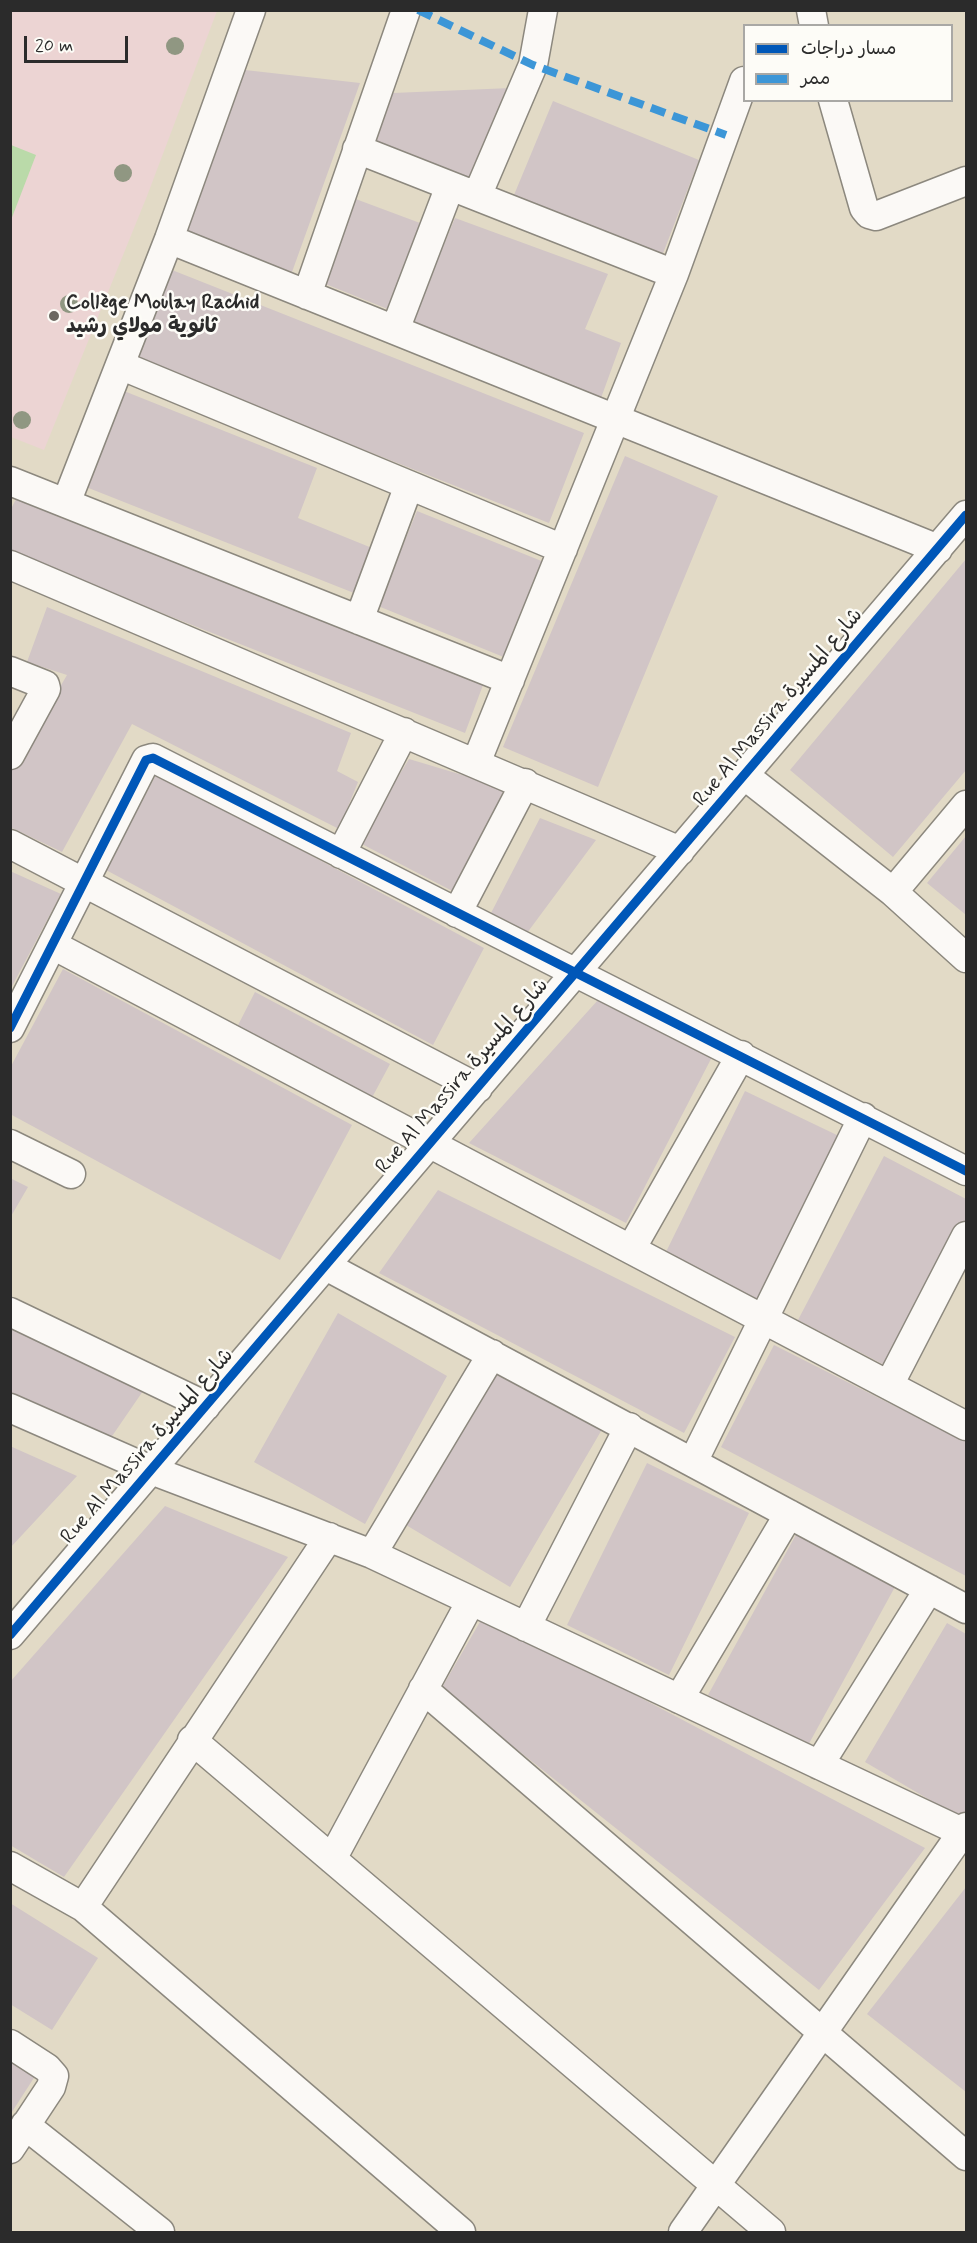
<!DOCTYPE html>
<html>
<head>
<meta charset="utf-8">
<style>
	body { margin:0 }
	#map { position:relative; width:977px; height:2243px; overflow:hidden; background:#e2dac6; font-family:Mynerve,"Playpen Sans Arabic",sans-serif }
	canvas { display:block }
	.frame { position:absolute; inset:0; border:12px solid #2b2b2b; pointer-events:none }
	.legend { position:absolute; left:743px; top:24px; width:210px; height:78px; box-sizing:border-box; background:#fdfcf7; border:2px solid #a9a8a5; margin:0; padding:8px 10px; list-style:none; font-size:18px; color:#2b2b2b }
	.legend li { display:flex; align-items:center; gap:12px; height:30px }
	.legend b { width:30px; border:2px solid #a9a8a5 }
	.scale { position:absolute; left:24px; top:36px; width:104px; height:27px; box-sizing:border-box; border:3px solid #2b2b2b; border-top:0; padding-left:8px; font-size:18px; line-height:21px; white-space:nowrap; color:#2b2b2b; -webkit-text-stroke:4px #fdfcf7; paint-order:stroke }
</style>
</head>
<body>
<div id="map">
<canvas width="977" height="2243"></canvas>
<div class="frame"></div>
<ul class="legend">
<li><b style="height:8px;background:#0057b8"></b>مسار دراجات</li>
<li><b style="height:8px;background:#3c96d7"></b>ممر</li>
</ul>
<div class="scale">20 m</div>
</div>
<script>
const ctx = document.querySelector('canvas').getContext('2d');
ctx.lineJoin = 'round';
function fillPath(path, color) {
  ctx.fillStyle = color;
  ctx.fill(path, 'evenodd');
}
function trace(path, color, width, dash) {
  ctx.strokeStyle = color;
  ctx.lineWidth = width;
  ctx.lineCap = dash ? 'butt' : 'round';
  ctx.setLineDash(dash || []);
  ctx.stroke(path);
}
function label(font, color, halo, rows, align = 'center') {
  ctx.font = font + ' Mynerve,"Playpen Sans Arabic",sans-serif';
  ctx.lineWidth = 5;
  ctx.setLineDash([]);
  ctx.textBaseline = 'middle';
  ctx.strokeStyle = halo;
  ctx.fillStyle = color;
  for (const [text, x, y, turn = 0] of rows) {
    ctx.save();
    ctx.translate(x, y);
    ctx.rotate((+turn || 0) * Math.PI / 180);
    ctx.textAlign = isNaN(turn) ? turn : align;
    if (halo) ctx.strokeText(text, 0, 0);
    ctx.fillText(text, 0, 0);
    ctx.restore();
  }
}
const built = new Path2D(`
	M10 11H217L147 196 44 450 11 437Z`);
const green = new Path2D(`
	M11 145 36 155 11 220Z`);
const building = new Path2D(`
	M245 70 360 83 292 272 187 232Z
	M511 88 468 179 374 140 393 93Z
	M553 101 699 160 662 256 514 195Z
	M353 198 420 223 390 310 323 283Z
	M455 218 608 274 585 329 621 343 601 398 412 321Z
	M172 270 584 433 549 523 137 360Z
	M124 391 317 468 298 518 372 548 354 593 86 487Z
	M625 456 718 496 598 787 503 747Z
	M16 499 483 685 465 733 10 553V511Z
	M417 511 544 562 506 658 378 606Z
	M966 559V770L893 857 790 770Z
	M47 607 351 733 337 771 358 782 339 829 132 724 62 852 10 827V773L67 675 27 662Z
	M409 759 516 791 462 896 358 842Z
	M157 773 484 948 433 1045 106 870Z
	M540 818 596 840 527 933 490 915Z
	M966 836V915L927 883Z
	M10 871 61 894 10 990Z
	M63 969 352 1125 280 1260 10 1114V1068Z
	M255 992 390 1064 368 1105 234 1033Z
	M598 1000 712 1057 626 1223 469 1143Z
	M745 1091 841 1137 760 1301 665 1254Z
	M884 1156 966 1199V1222L890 1368 798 1320Z
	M10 1178 28 1187 10 1218Z
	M438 1190 735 1337 684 1433 379 1273Z
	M338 1313 447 1376 365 1524 254 1462Z
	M10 1328 143 1391 108 1442 10 1394Z
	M774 1345 966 1442V1576L721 1447Z
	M500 1365 604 1426 510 1587 406 1525Z
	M10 1446 77 1476 10 1548Z
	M647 1463 749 1513 669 1675 567 1625Z
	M165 1506 288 1557 64 1877 10 1845V1682Z
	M798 1531 896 1585 806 1749 708 1695Z
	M484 1615 925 1848 819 1990 441 1689Z
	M947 1623 966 1634V1816L964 1820 865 1762Z
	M966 1887V2092L867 2014Z
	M10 1903 98 1958 52 2030 10 2004Z
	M10 2052 39 2070 10 2115Z`);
const street = new Path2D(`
	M811 10 814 26
	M833 100 864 208 869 214 876 216 966 181
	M357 149 674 274
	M477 196 533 65 543 10
	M169 239 938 549
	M307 295 406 10
	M395 330 450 186
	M120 365 563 549
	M10 481 510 680
	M66 503 169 239 251 10
	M10 565 680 851
	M359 620 409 485
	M10 671 45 685 46 689 10 755
	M476 763 674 274 744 81
	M744 775 893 892 966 958
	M10 844 478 1088
	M341 854 404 732
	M893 892 966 805
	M457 913 525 783
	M53 945 966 1426
	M10 1028 146 760 153 758 966 1171
	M10 1144 71 1174
	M631 1249 741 1055
	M326 1266 966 1609
	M10 1312 206 1406
	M889 1385 966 1236
	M10 1408 151 1470 372 1554 966 1834
	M693 1462 863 1117
	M372 1554 492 1354
	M526 1627 629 1427
	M10 1635 966 515
	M423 1689 966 2156
	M679 1699 789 1514
	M192 1740 771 2232
	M819 1765 929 1589
	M332 1859 471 1601
	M10 1866 83 1907 461 2232
	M83 1907 329 1537
	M10 2044 47 2068 54 2076 51 2087 10 2149
	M25 2125 160 2232
	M683 2232 966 1827`);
const quiet = new Path2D(`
	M418 10 533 65 726 135`);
const cycleway = new Path2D(`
	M10 1028 146 760 153 758 966 1171
	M10 1635 966 515`);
const trees = [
	[175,46],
	[123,173],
	[69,304],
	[22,420]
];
const markers = [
	[54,316,6,"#6b6861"]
];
const poiNames = [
	["Collège Moulay Rachid",66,304],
	["ثانوية مولاي رشيد",66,328]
];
const streetNames = [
	["Rue Al Massira شارع المسيرة",779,708,-50],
	["Rue Al Massira شارع المسيرة",463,1077,-49],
	["Rue Al Massira شارع المسيرة",148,1447,-49]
];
fillPath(built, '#ecd4d3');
fillPath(green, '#badaa9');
fillPath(building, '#d1c5c6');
trace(street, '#8c887e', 31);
trace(street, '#fbf9f6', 28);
trace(quiet, '#3c96d7', 8, [15, 8]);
trace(cycleway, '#0057b8', 9);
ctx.fillStyle = '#909782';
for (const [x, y] of trees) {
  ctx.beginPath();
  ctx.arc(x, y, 9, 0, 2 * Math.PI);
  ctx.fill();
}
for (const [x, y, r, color] of markers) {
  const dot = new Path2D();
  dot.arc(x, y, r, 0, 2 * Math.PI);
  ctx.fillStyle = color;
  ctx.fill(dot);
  trace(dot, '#fdfcf7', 2);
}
label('bold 21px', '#2b2b2b', '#fdfcf7', poiNames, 'left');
label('21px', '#2b2b2b', '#fdfcf7', streetNames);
</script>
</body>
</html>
